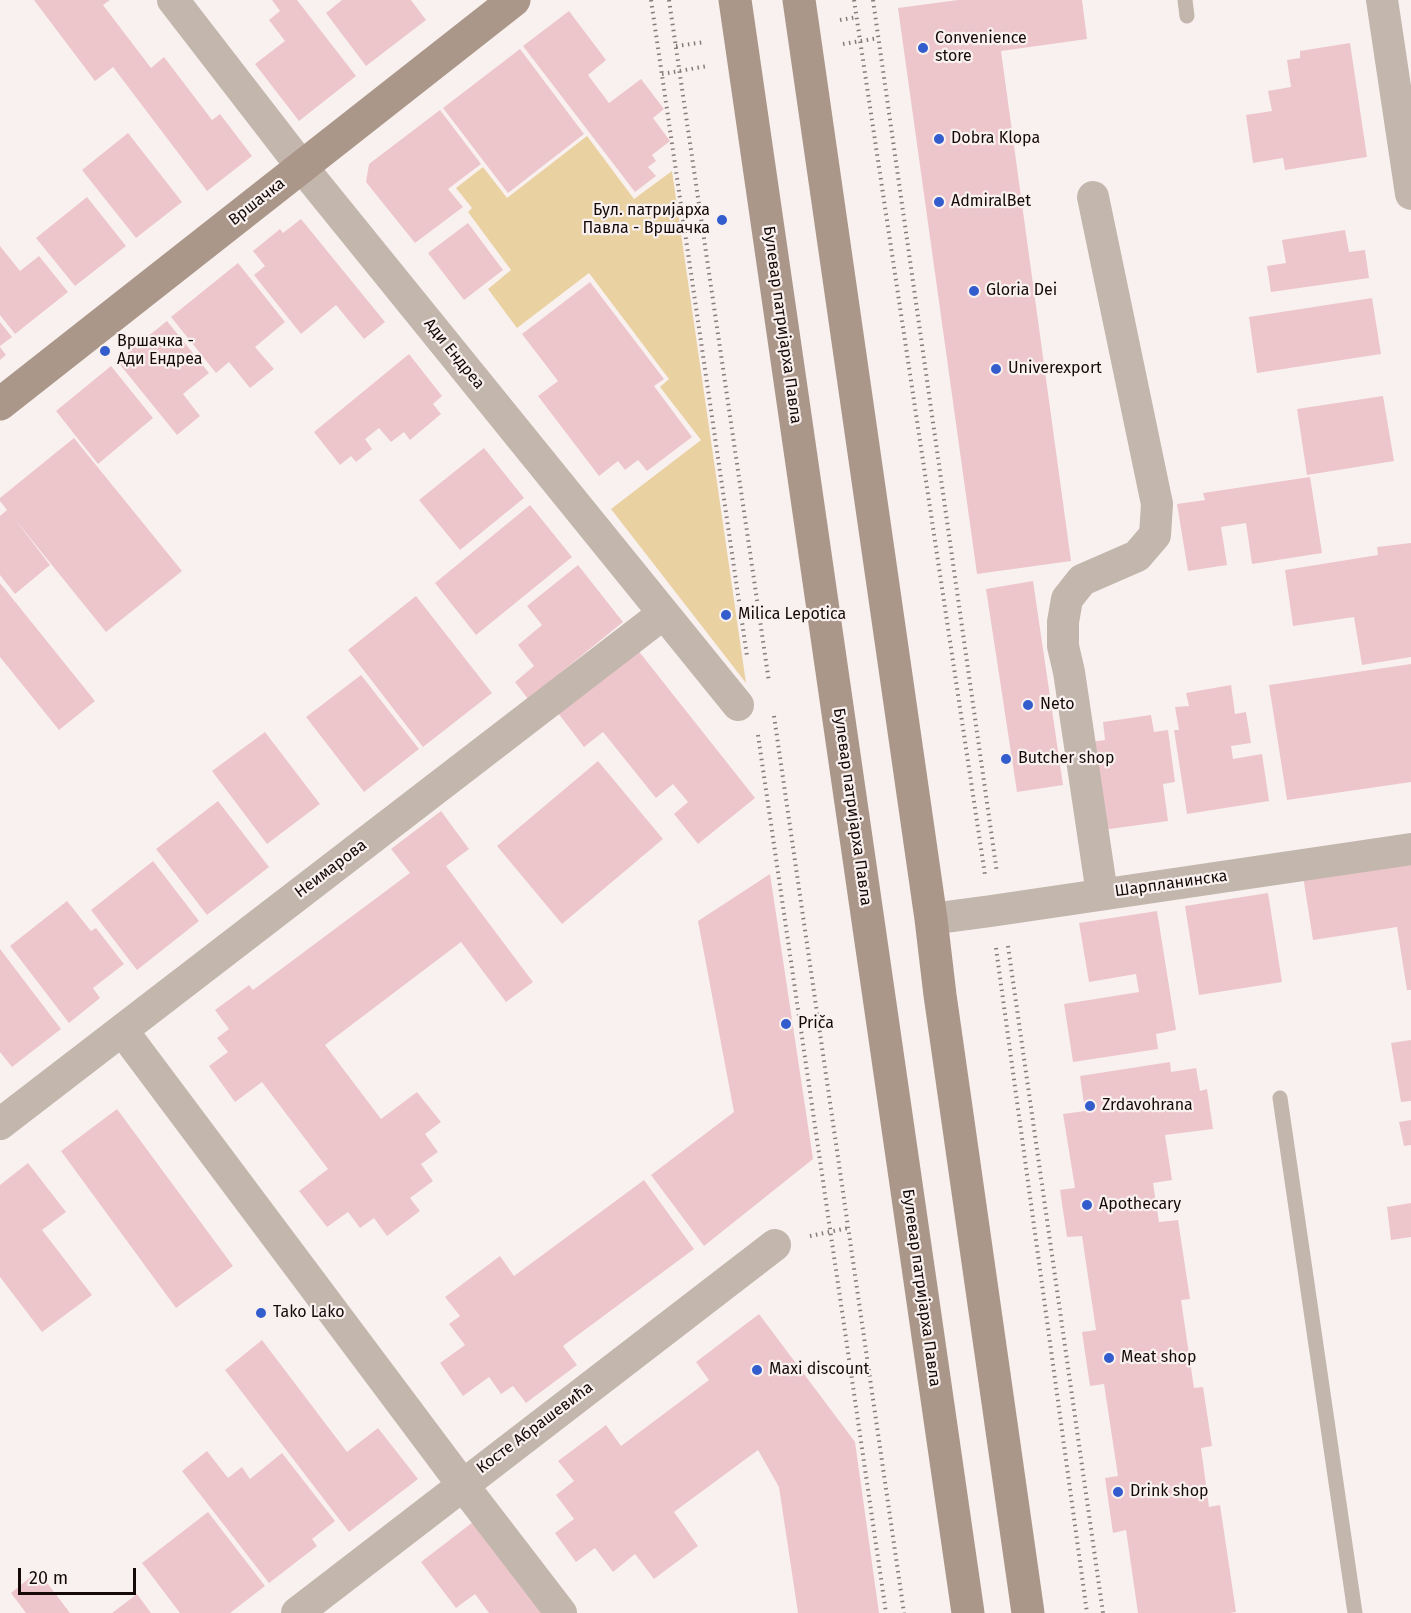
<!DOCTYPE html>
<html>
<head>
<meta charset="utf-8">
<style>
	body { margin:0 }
	#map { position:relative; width:1411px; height:1613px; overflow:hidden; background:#f9f1ef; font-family:"Fira Sans",sans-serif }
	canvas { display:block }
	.scale { position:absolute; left:18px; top:1568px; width:118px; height:27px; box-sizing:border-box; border:3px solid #160a08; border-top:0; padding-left:8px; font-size:18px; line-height:21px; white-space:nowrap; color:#160a08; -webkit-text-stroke:4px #f9f1ef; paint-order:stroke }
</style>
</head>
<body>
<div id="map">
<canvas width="1411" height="1613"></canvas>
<div class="scale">20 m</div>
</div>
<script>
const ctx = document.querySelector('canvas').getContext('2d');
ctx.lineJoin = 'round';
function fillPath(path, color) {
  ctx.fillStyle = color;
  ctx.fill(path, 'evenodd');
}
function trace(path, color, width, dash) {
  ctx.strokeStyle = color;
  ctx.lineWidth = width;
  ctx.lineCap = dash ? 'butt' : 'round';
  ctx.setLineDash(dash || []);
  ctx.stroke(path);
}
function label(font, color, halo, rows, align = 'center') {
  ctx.font = font + ' "Fira Sans",sans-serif';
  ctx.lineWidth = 4.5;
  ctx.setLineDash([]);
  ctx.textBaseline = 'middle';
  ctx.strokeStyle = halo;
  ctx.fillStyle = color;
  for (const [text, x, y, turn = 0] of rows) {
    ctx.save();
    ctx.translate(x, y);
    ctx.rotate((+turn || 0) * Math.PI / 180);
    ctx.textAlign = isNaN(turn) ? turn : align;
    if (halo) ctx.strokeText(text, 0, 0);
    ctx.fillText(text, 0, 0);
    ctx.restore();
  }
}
const green = new Path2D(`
	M587 136 634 199 672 171 746 683 611 509 701 440 660 387 669 379 589 273 517 328 488 289 511 270 468 212 472 208 456 188 483 167 507 198Z`);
const building = new Path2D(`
	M34 0H110L103 5 151 68 164 57 212 120 220 114 252 156 207 191 113 67 95 81Z
	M272 0H297L356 76 299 121 255 64 285 41 269 20 280 11Z
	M342 0H411L426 20 366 66 326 13Z
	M958 0H1082L1087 39 1001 51 1071 561 977 574 898 8Z
	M569 11 606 60 588 75 609 103 641 79 664 109 653 118 670 141 652 155 656 161 648 167 656 176 635 192 523 46Z
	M1350 43 1367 157 1285 170 1283 158 1253 163 1246 115 1272 111 1268 91 1291 87 1287 60 1300 58V51Z
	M520 49 584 134 508 193 443 108Z
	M440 110 481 164 448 189 463 207 415 243 366 182 369 164Z
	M128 133 182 202 136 238 82 170Z
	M87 197 126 246 75 286 36 238Z
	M301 219 385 322 364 339 336 305 301 334 254 275 265 266 253 251 280 229 283 233Z
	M468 223 503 270 464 300 428 253Z
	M1345 230 1349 252 1365 250 1369 278 1271 292 1267 266 1286 263 1282 240Z
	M0 246 20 271 39 256 68 292 15 334 0 315Z
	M238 263 285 322 255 347 274 369 250 388 229 362 216 373 171 317Z
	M590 282 664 379 654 386 692 437 647 471 638 460 625 470 618 461 599 476 538 396 558 381 522 334Z
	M1372 298 1381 354 1257 373 1249 317Z
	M167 321 209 373 183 394 200 416 177 435 117 361Z
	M0 322 12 337 0 346Z
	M0 347 6 355 0 360Z
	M409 354 442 396 433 404 441 414 410 440 404 432 391 442 379 428 365 439 372 449 356 462 351 456 340 465 314 432Z
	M111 366 153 418 98 464 56 411Z
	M1383 396 1394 461 1307 475 1297 409Z
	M74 438 182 571 106 632 14 518 50 565 15 594 0 575V516L7 510 0 501V498Z
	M484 448 524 498 460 550 419 500Z
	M1310 477 1322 553 1252 564 1246 523 1221 527 1227 565 1188 571 1177 504 1205 500 1203 493Z
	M530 505 572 557 476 635 435 583Z
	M1411 543V657L1362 665 1354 617 1293 626 1285 570 1378 555 1377 547Z
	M578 565 623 622 528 699 515 682 534 666 518 645 542 625 527 606Z
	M1033 581 1063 785 1017 792 986 589Z
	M0 583 95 701 59 730 0 657Z
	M416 596 492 693 423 747 348 650Z
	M637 649 755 798 698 844 674 814 688 802 673 784 656 798 603 732 584 747 558 713Z
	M1411 664V782L1287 800 1269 685Z
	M361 675 419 749 364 792 306 717Z
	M1231 685 1235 714 1246 712 1251 743 1231 746 1233 759 1262 754 1269 801 1187 814 1174 730H1179L1175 707 1189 706 1186 693Z
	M1151 715 1154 732 1168 730 1175 782 1163 784 1168 821 1102 830 1090 742 1105 740 1103 722Z
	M265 732 320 804 267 844 212 771Z
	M598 761 663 839 562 924 497 846Z
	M218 801 269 867 207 915 156 849Z
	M441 811 469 849 446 866 533 982 506 1002 461 942 325 1045 381 1119 417 1092 441 1122 425 1134 438 1152 421 1164 433 1181 410 1198 420 1211 387 1236 374 1218 360 1228 348 1212 327 1227 299 1191 328 1169 262 1082 235 1102 209 1066 228 1052 217 1038 229 1029 215 1010 249 985 253 990 410 873 391 849Z
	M1411 859V990H1407L1397 927 1313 940 1303 876Z
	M153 861 199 921 137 970 91 910Z
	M770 874 813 1159 704 1246 651 1175 734 1112 698 921Z
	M1268 893 1282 982 1199 995 1185 906Z
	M67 901 91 931 96 928 124 964 93 988 100 998 69 1023 10 946Z
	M1157 911 1176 1030 1156 1034 1158 1049 1073 1062 1064 1004 1139 992 1136 974 1089 982 1079 923Z
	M0 949 61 1029 12 1067 0 1052Z
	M1411 1040V1101L1401 1102 1391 1043Z
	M1170 1062 1171 1072 1196 1068 1200 1091 1207 1089 1213 1129 1165 1135 1172 1180 1153 1183 1159 1222 1178 1220 1190 1299 1181 1300 1194 1388 1203 1387 1212 1446 1201 1448 1209 1507 1220 1505 1236 1612 1230 1613H1138L1126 1530 1113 1533 1105 1478 1118 1476 1104 1384 1090 1386 1082 1332 1096 1330 1082 1236 1067 1237 1060 1190 1075 1188 1063 1114 1085 1111 1080 1076Z
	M117 1109 233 1266 176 1308 61 1151Z
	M1411 1120V1145L1404 1146 1399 1122Z
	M28 1163 66 1212 42 1230 92 1295 42 1332 0 1277V1185Z
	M644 1180 694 1249 563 1346 577 1365 526 1403 513 1386 501 1394 489 1377 463 1396 440 1363 465 1345 449 1324 460 1316 445 1297 500 1256 514 1276Z
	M1411 1203V1237L1391 1240 1387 1207Z
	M759 1314 855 1442 879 1613H798L779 1487 758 1450 674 1512 698 1546 654 1579 635 1554 613 1572 595 1548 576 1562 555 1533 574 1519 556 1495 574 1481 558 1461 606 1425 621 1446 709 1380 696 1362Z
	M262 1340 347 1452 378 1428 418 1479 349 1532 225 1370Z
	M207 1451 228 1478 242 1467 250 1479 282 1453 335 1521 312 1539 317 1546 269 1583 182 1471Z
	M208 1512 265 1586 230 1613H180L142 1563Z
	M473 1522 542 1613H489L475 1594 456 1608 421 1562Z
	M38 1571 70 1613H26L11 1593Z
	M137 1594 151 1613H112Z`);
const path = new Path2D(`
	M651 0 747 656
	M669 0 769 682
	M854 0 985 875
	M873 0 997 873
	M840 20 857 17
	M843 44 878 38
	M676 46 705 42
	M662 74 708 66
	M774 716 904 1613
	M758 735 886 1613
	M1008 946 1103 1613
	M996 948 1087 1613
	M810 1236 848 1228`);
const lane = new Path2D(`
	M1185 0 1187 16
	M1280 1098 1355 1613`);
const street = new Path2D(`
	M173 0 302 167 738 705
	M1382 0 1411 194
	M1093 197 1157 504 1155 535 1137 556 1082 580 1067 599 1063 622V646L1069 672 1102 894
	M931 919 991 911 1411 849
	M122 1030 462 1484 561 1613
	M0 1124 663 614
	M297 1613 775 1245`);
const secondary = new Path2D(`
	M735 0 968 1613
	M799 0 931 919 940 995 1028 1613
	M0 404 514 0`);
const markers = [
	[923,48,6,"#335dcd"],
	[939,139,6,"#335dcd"],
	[939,202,6,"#335dcd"],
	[722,220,6,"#335dcd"],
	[974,291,6,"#335dcd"],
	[105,351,6,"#335dcd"],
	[996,369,6,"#335dcd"],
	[726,615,6,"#335dcd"],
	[1028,705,6,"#335dcd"],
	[1006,759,6,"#335dcd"],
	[786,1024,6,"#335dcd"],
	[1090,1106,6,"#335dcd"],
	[1087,1205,6,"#335dcd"],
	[261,1313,6,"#335dcd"],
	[1109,1358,6,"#335dcd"],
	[757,1370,6,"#335dcd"],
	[1118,1492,6,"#335dcd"]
];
const poiNames = [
	["Convenience",935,39],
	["store",935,57],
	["Dobra Klopa",951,139],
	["AdmiralBet",951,202],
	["Бул. патријарха",710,211,"right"],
	["Павла - Вршачка",710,229,"right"],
	["Gloria Dei",986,291],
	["Вршачка -",117,342],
	["Ади Ендреа",117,360],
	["Univerexport",1008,369],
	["Milica Lepotica",738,615],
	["Neto",1040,705],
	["Butcher shop",1018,759],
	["Priča",798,1024],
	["Zrdavohrana",1102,1106],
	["Apothecary",1099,1205],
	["Tako Lako",273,1313],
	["Meat shop",1121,1358],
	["Maxi discount",769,1370],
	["Drink shop",1130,1492]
];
const streetNames = [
	["Вршачка",257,202,-38],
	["Булевар патријарха Павла",782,325,82],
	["Ади Ендреа",454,354,51],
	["Булевар патријарха Павла",852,807,82],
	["Неимарова",331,869,-37],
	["Шарпланинска",1171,884,-8],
	["Булевар патријарха Павла",921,1288,82],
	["Косте Абрашевића",535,1428,-37]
];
fillPath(green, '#e9d1a2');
fillPath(building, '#edc6cc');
trace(path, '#867c7a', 4, [1.5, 4.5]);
trace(lane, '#c3b6ac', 15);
trace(street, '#c3b6ac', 32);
trace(secondary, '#ab9789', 33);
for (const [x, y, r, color] of markers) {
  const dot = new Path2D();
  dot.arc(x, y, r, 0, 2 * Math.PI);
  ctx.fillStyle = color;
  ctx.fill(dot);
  trace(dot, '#f9f1ef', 2);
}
label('16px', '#160a08', '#f9f1ef', poiNames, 'left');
label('16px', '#160a08', '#f9f1ef', streetNames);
</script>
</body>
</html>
